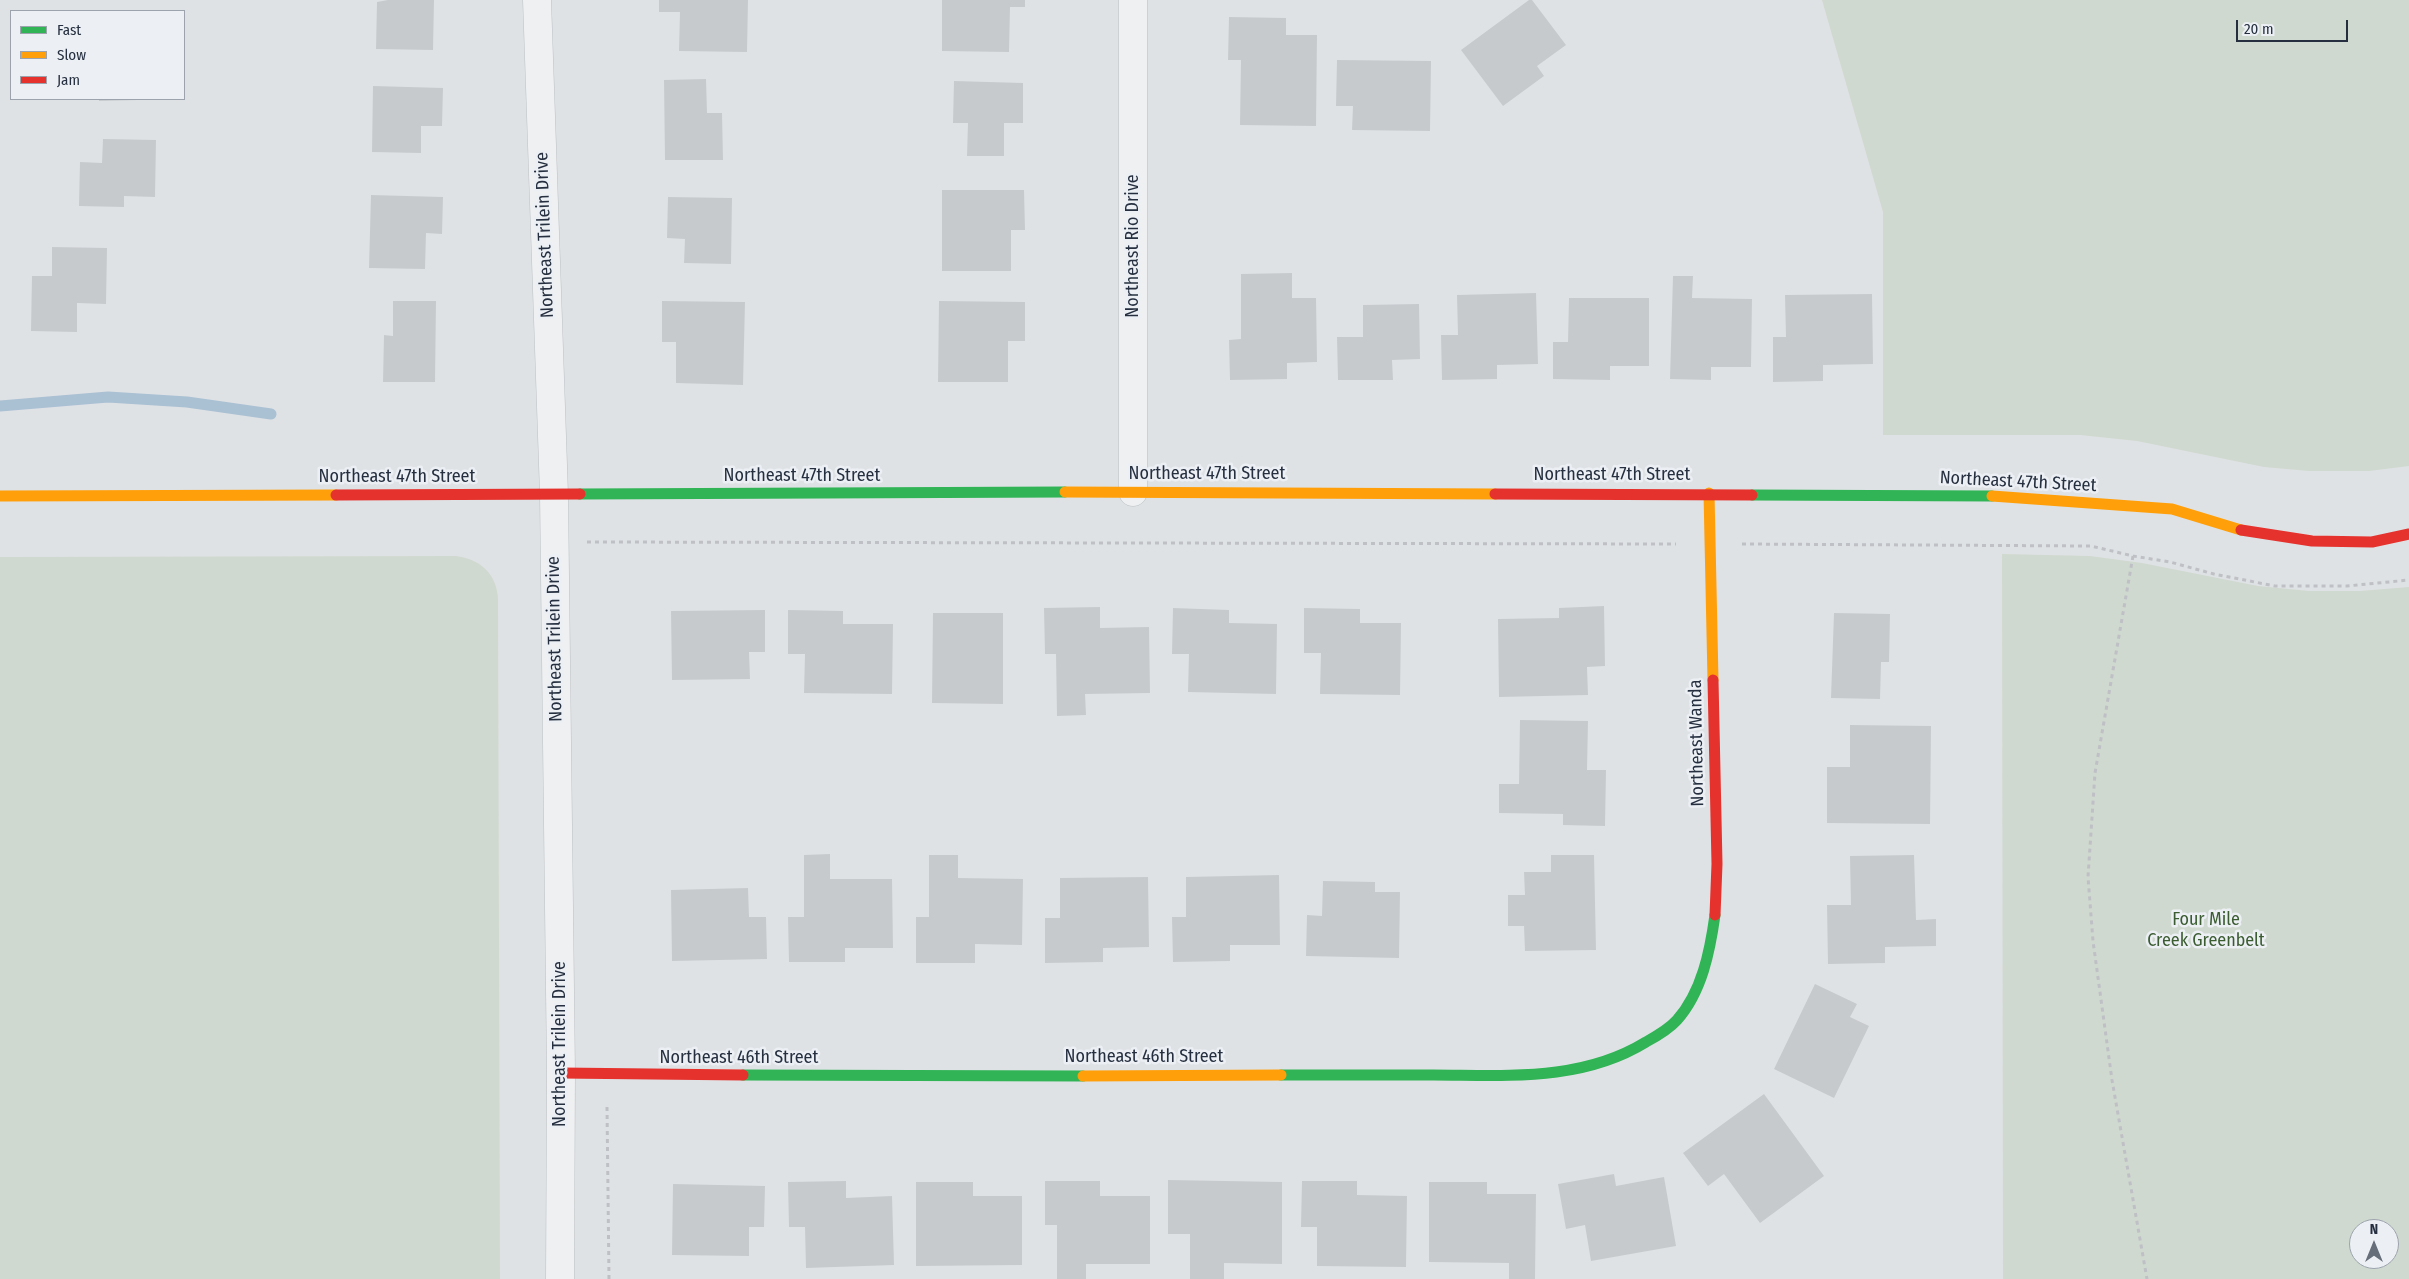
<!DOCTYPE html>
<html>
<head>
<meta charset="utf-8">
<style>
	body { margin:0 }
	#map { position:relative; width:2409px; height:1279px; overflow:hidden; background:#dfe2e5; font-family:"Fira Sans Condensed",sans-serif }
	canvas { display:block }
	.legend { position:absolute; left:10px; top:10px; width:175px; height:90px; box-sizing:border-box; background:#ecf0f5; border:1px solid #9ca3ac; margin:0; padding:6px 9px; list-style:none; font-size:15px; color:#252f3f }
	.legend li { display:flex; align-items:center; gap:10px; height:25px }
	.legend b { width:25px; border:1px solid #9ca3ac }
	.north { position:absolute; left:2349px; top:1219px; width:50px; height:50px; box-sizing:border-box; background:#ecf0f5; border:1px solid #9ca3ac; border-radius:50%; rotate:0deg; font-size:14px; font-weight:700; line-height:20px; text-align:center; color:#252f3f }
	.north::after { content:''; display:block; margin:auto; width:18px; height:22px; background:#666e79; clip-path:polygon(50% 0,100% 100%,50% 72%,0 100%) }
	.scale { position:absolute; left:2236px; top:20px; width:112px; height:22px; box-sizing:border-box; border:2px solid #252f3f; border-top:0; padding-left:6px; font-size:15px; line-height:18px; white-space:nowrap; color:#252f3f; -webkit-text-stroke:4px #ecf0f5; paint-order:stroke }
</style>
</head>
<body>
<div id="map">
<canvas width="2409" height="1279"></canvas>
<ul class="legend">
<li><b style="height:6px;background:#30b455"></b>Fast</li>
<li><b style="height:6px;background:#ff9f0a"></b>Slow</li>
<li><b style="height:6px;background:#e5322d"></b>Jam</li>
</ul>
<div class="north">N</div>
<div class="scale">20 m</div>
</div>
<script>
const ctx = document.querySelector('canvas').getContext('2d');
ctx.lineJoin = 'round';
function fillPath(path, color) {
  ctx.fillStyle = color;
  ctx.fill(path, 'evenodd');
}
function trace(path, color, width, dash) {
  ctx.strokeStyle = color;
  ctx.lineWidth = width;
  ctx.lineCap = dash ? 'butt' : 'round';
  ctx.setLineDash(dash || []);
  ctx.stroke(path);
}
function label(font, color, halo, rows, align = 'center') {
  ctx.font = font + ' "Fira Sans Condensed",sans-serif';
  ctx.lineWidth = 5;
  ctx.setLineDash([]);
  ctx.textBaseline = 'middle';
  ctx.strokeStyle = halo;
  ctx.fillStyle = color;
  for (const [text, x, y, turn = 0] of rows) {
    ctx.save();
    ctx.translate(x, y);
    ctx.rotate((+turn || 0) * Math.PI / 180);
    ctx.textAlign = isNaN(turn) ? turn : align;
    if (halo) ctx.strokeText(text, 0, 0);
    ctx.fillText(text, 0, 0);
    ctx.restore();
  }
}
const green = new Path2D(`
	M1822 0H2409V466L2369 471H2309L2264 467 2137 441 2080 435H1883V212Z
	M2002 554 2090 556 2142 563 2258 586 2309 591H2360L2409 587V1279H2003ZM2359 1229H2389V1259H2359Z
	M456 556C480 559 497 574 498 599L500 1279H0V557Z`);
const stream = new Path2D(`
	M0 406 108 397 187 402 271 414`);
const building = new Path2D(`
	M388 0H434L433 50 376 49 377 2Z
	M659 0H748L747 52 679 51 680 12H659Z
	M942 0H1025V7H1010L1009 52 942 51Z
	M1529 0H1532L1566 45 1537 66 1544 76 1503 106 1461 50Z
	M1229 17 1286 18V35H1317L1316 126 1240 125 1241 60H1228Z
	M1337 60 1431 61 1430 131 1352 130 1353 106H1336Z
	M706 79 707 113H722L723 160H665L664 80Z
	M954 81 1023 83V123H1004V156H967L968 123H953Z
	M373 86 443 88 442 126H421V153L372 152Z
	M99 99H139V100L99 101Z
	M103 139 156 140 155 197 124 196V207L79 206 80 162 102 163Z
	M942 190H1024L1025 230H1011V271H942Z
	M371 195 443 197 442 234 426 233 425 269 369 268Z
	M668 197 732 198 731 264 684 263 685 239 667 238Z
	M52 247 107 248 106 304 77 303V332L31 331 32 276H52Z
	M1292 273V298H1316L1317 362 1287 363V379L1230 380 1229 340 1241 339V274Z
	M1673 276H1693L1692 298 1752 299 1751 367H1711V380L1670 379Z
	M1536 293 1538 364 1497 365V379L1442 380 1441 335H1458L1457 295Z
	M1872 294 1873 364 1823 365V381L1773 382V337H1786L1785 295Z
	M1569 298H1649V366H1610V380L1553 379V342H1568Z
	M393 301H436L435 382H383L384 335 393 336Z
	M662 301 745 302 743 385 676 383V342H662Z
	M939 301 1025 302V341H1008V382H938Z
	M1419 304 1420 359 1392 360 1393 380H1338L1337 337H1363V305Z
	M1604 606 1605 666 1587 667 1588 695 1499 697 1498 619 1559 618V608Z
	M1100 607V628L1149 627 1150 693 1085 694 1086 715 1057 716 1056 654H1045L1044 608Z
	M1173 608 1229 610V623L1277 624 1276 694 1188 692 1189 654H1172Z
	M1304 608 1360 609V623H1401L1400 695 1320 694 1321 653H1304Z
	M765 610V652H749L750 679 672 680 671 611Z
	M788 610 843 611V624H893L892 694 804 693 805 654H788Z
	M933 613H1003V704L932 703Z
	M1834 613 1890 614 1889 662H1881L1880 699 1831 698Z
	M1520 720 1588 721 1587 770H1606L1605 826 1563 825V814L1499 813V784H1519Z
	M1850 725 1931 726 1930 824 1827 823V767H1850Z
	M830 854V879H892L893 948H845V962H789L788 917H804V855Z
	M929 855H958V878L1023 879 1022 945 975 944V963H916V917H929Z
	M1551 855H1594L1596 950 1525 951 1524 926H1508V895H1525L1524 872H1551Z
	M1914 855 1916 920 1936 919V946L1885 947V963L1828 964 1827 905H1851L1850 856Z
	M1279 875 1280 945H1230V961L1173 962 1172 917H1186V877Z
	M1148 877 1149 947 1103 948V962L1045 963V918H1060V878Z
	M1323 881 1375 882V892H1400L1399 958 1306 956 1307 915 1322 916Z
	M748 888 749 917H766L767 959 672 961 671 890Z
	M1815 984 1857 1004 1850 1017 1869 1026 1834 1098 1774 1069Z
	M1764 1094 1824 1176 1760 1223 1724 1174 1708 1186 1683 1153Z
	M1614 1174 1616 1186 1664 1177 1676 1246 1591 1261 1585 1225 1566 1229 1558 1184Z
	M1168 1180 1282 1182V1264L1224 1263V1279H1190V1234H1168Z
	M846 1181V1198L892 1196 894 1265 806 1268 805 1227H789L788 1182Z
	M1045 1181H1100V1196H1150V1264H1086V1279H1057V1225H1045Z
	M1302 1181H1357V1195L1407 1196 1406 1267 1317 1266V1227H1301Z
	M916 1182H973V1196H1022V1265L916 1266Z
	M1429 1182H1487V1194H1536L1535 1279H1509V1263L1429 1262Z
	M673 1184 765 1186 764 1227H749V1256L672 1255Z`);
const path = new Path2D(`
	M587 542 1676 544
	M1742 544 2091 546 2133 556 2170 562 2214 574 2275 586H2347L2409 580
	M2133 556 2095 773 2088 877 2093 941 2112 1080 2147 1279
	M607 1107 609 1279`);
const street = new Path2D(`
	M537 0 554 494 561 1073 560 1279
	M1133 0V492`);
const fast = new Path2D(`
	M580 494 1065 492
	M1752 495 1992 496
	M743 1075 1083 1076
	M1281 1075C1331 1075 1382 1075 1433 1075 1506 1075 1581 1082 1646 1042 1657 1036 1669 1029 1677 1020 1702 992 1710 951 1715 915`);
const slow = new Path2D(`
	M1065 492 1495 494
	M1709 493 1713 680
	M0 496 336 495
	M1992 496 2172 509 2241 530
	M1083 1076 1281 1075`);
const jam = new Path2D(`
	M1495 494 1752 495
	M336 495 580 494
	M2241 530 2312 541 2372 542 2409 534
	M1713 680 1717 864 1715 915
	M561 1073 743 1075`);
const streetNames = [
	["Northeast Trilein Drive",545,235,-92],
	["Northeast Rio Drive",1133,246,-90],
	["Northeast 47th Street",1207,474],
	["Northeast 47th Street",1612,475],
	["Northeast 47th Street",802,476],
	["Northeast 47th Street",397,477],
	["Northeast 47th Street",2018,482,3],
	["Northeast Trilein Drive",555,639,-91],
	["Northeast Wanda",1697,743,-91],
	["Northeast Trilein Drive",560,1044,-90],
	["Northeast 46th Street",1144,1057],
	["Northeast 46th Street",739,1058]
];
const parkNames = [
	["Four Mile",2206,920],
	["Creek Greenbelt",2206,941]
];
fillPath(green, '#d0d9cf');
trace(stream, '#aac0d3', 11);
fillPath(building, '#c7cacd');
trace(street, '#bdc0c3', 29);
trace(path, '#bec0c5', 3, [4, 4]);
trace(street, '#eef0f2', 28);
trace(fast, '#30b455', 11);
trace(slow, '#ff9f0a', 11);
trace(jam, '#e5322d', 11);
label('18px', '#252f3f', '#ecf0f5', streetNames);
label('18px', '#3b5c31', '#ecf0f5', parkNames);
</script>
</body>
</html>
